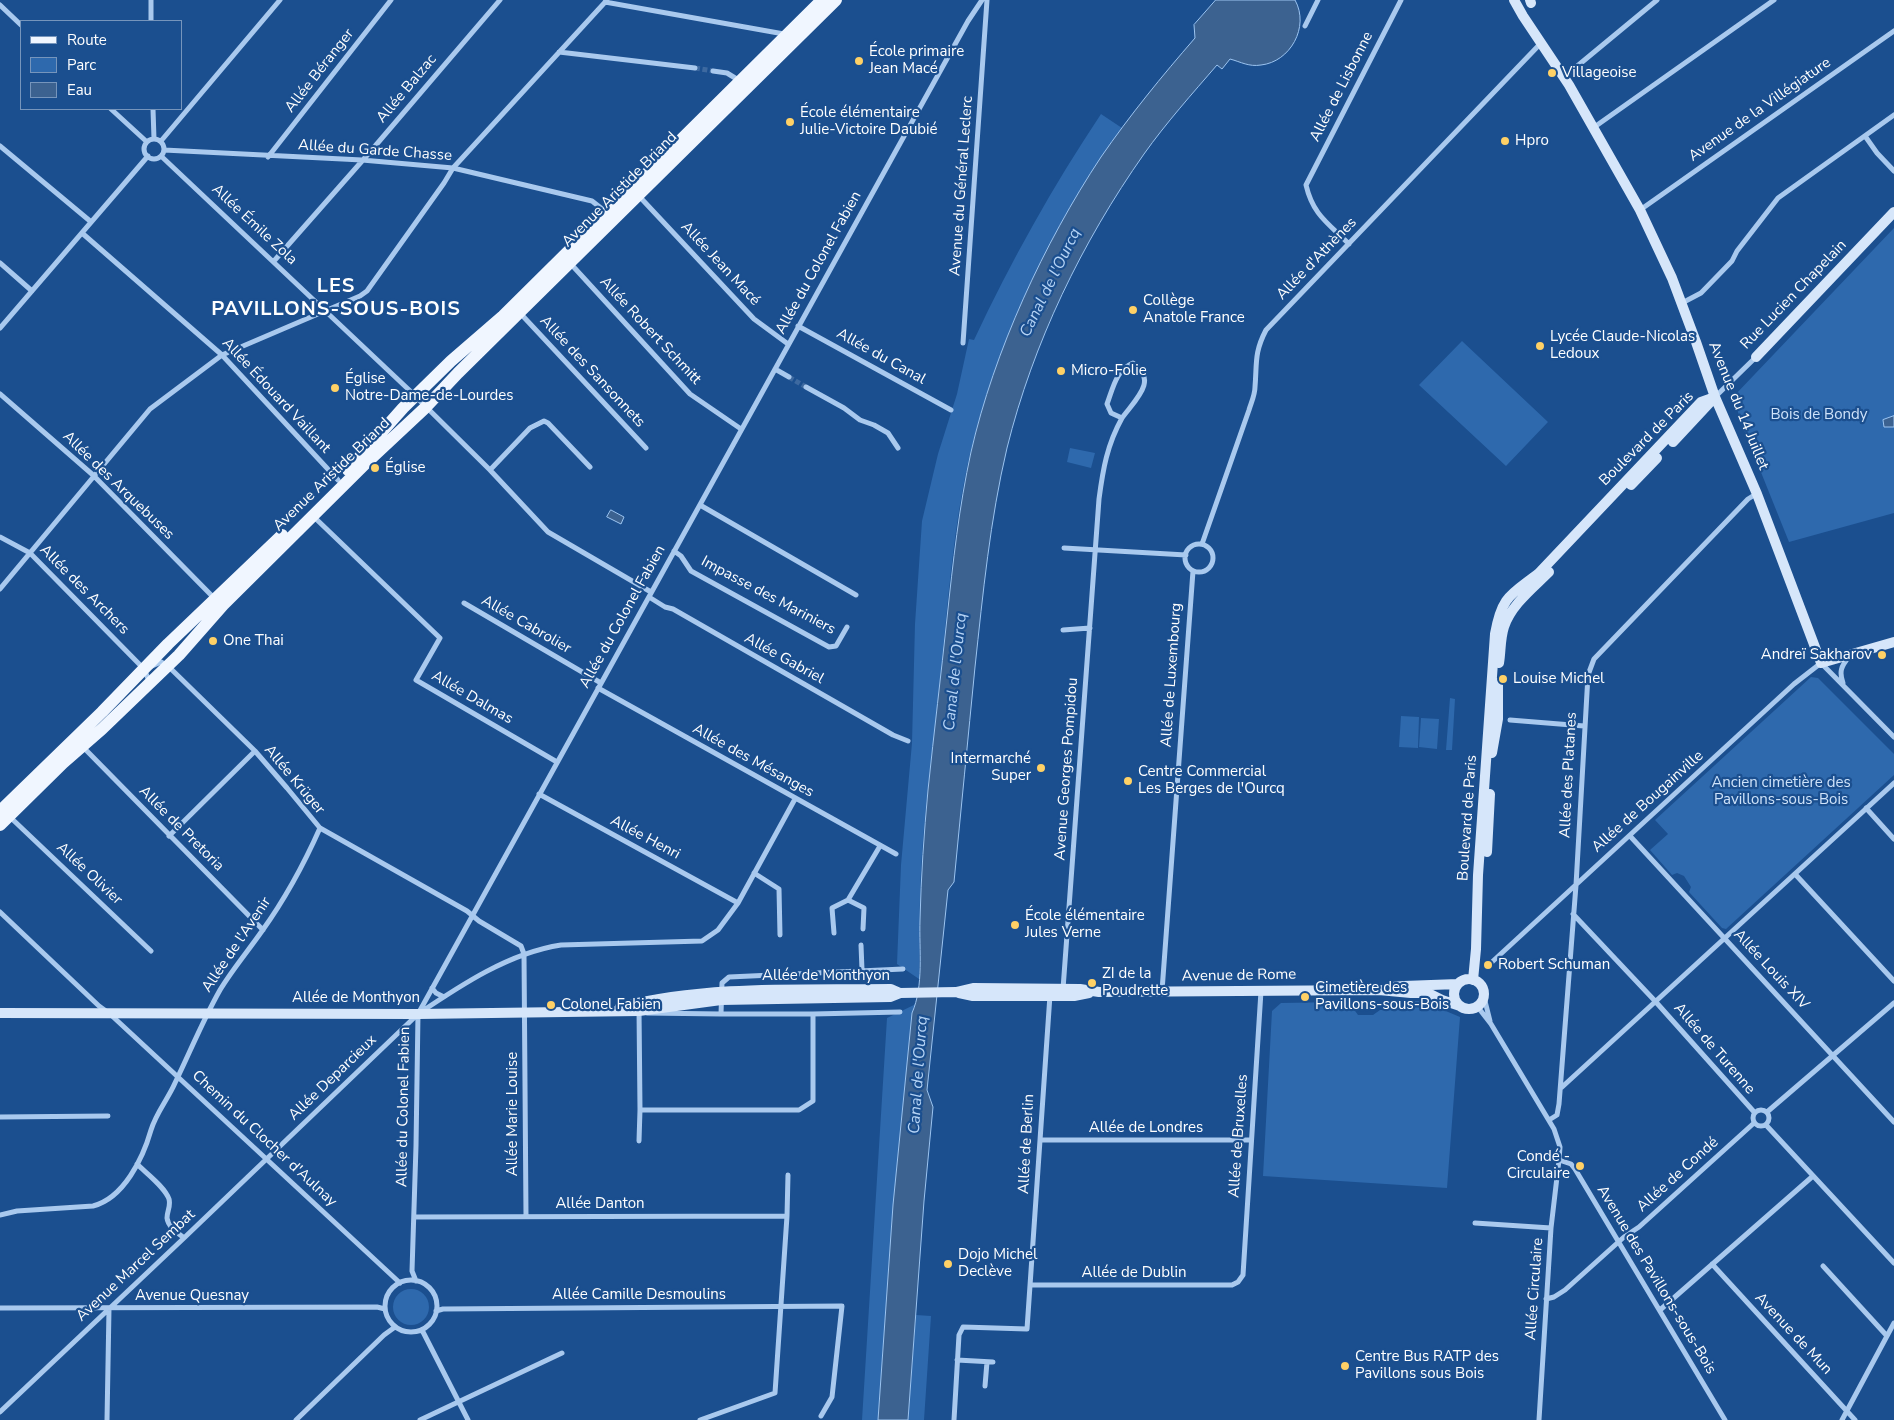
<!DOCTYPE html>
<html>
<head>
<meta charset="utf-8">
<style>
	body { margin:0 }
	#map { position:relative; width:1894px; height:1420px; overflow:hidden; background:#1b4f8f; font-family:"Nunito Sans",sans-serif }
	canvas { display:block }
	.legend { position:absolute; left:20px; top:20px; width:162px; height:90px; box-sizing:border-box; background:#1b4f8f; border:1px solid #7695bc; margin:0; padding:6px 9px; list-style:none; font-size:15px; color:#fff }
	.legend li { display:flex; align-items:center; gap:10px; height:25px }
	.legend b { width:25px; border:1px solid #7695bc }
</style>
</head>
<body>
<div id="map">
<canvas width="1894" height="1420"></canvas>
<ul class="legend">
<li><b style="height:6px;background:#f0f6ff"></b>Route</li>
<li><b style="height:14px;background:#2e69ad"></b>Parc</li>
<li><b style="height:14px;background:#3c6290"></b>Eau</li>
</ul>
</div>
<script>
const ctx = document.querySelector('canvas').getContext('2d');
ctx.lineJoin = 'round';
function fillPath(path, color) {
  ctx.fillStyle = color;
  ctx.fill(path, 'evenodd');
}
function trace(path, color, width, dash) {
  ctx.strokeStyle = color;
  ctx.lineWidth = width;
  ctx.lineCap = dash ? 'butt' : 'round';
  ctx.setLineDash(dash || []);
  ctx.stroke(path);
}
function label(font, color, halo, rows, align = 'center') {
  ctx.font = font + ' "Nunito Sans",sans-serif';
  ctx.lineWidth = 4.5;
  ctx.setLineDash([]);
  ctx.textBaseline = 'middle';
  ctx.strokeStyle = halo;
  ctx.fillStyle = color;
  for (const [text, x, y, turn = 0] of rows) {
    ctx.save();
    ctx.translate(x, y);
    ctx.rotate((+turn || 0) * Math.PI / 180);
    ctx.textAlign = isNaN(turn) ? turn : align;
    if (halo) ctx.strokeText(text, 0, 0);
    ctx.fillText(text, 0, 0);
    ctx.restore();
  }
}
const green = new Path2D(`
	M1101 114 1122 128C1053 225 1000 334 971 450 953 525 948 604 940 681 934 738 926 796 922 854 919 896 920 938 919 979L897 964 901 865 912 743 915 624 922 521 938 454 957 394 969 339 974 340C1011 261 1053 186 1101 114Z
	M1894 228V513L1789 542 1740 420 1734 396Z
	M1462 341 1548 422 1506 466 1419 385Z
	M1070 448 1095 453 1091 468 1067 462Z
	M1811 677 1818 678 1894 754V775L1726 929 1722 928 1689 892 1691 887 1684 876 1677 873 1672 875 1650 850 1668 834 1655 820Z
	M1450 698 1455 699 1452 750H1446Z
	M1401 716 1419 717 1418 748 1399 747Z
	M1421 718 1439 719 1437 749 1419 747Z
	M1391 1001H1422L1460 1017 1447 1188 1263 1176 1272 1011 1281 1003 1341 1002 1345 1007 1353 1008 1358 1015H1373L1380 1010H1387L1391 1005Z
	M916 1004 912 1014 893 1205 878 1420H862L887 1018Z
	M393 1307a18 18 0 1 1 36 0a18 18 0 1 1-36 0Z
	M916 1315 931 1316 924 1420H908Z`);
const water = new Path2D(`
	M1216 0H1295C1310 27 1290 62 1261 65 1249 67 1241 62 1230 59L1222 69 1217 65C1192 94 1166 123 1144 154 1082 242 1033 343 1007 448 990 520 983 593 975 667 968 738 961 810 954 882L948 890 927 1090 933 1107 924 1201 908 1420H878L893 1205 912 1013C924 986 919 950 920 920 921 876 924 833 928 790 934 732 941 675 947 618 953 562 959 507 971 452 994 351 1044 243 1101 157 1130 115 1162 76 1195 38L1194 25Z
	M1894 416V427H1884L1883 420Z
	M611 510 624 517 621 524 607 517Z`);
const streetTunnel = new Path2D(`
	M695 68 713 71
	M789 377 806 387`);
const street = new Path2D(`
	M151 0V21
	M605 2 784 34
	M0 5 21 25
	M1305 26 1318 0
	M559 52 695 68
	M713 71 727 73 740 81
	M1564 77 1657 0
	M111 109 147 142
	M153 109 154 139
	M1593 128 1774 0
	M1865 136 1877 153 1894 171
	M144 149a10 10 0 1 1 20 0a10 10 0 1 1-20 0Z
	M161 141 280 0
	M0 146 90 221
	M164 150 362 160 453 168 592 201 606 212
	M161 156 408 389 490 470 548 532 651 592
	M268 157 391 0
	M638 195 754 319 788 344
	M1640 210 1894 31
	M82 233 222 355 338 480
	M1349 244C1328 223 1313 215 1306 185L1401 0
	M274 261 370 152 500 0
	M0 263 32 291
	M570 263 690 394 741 429
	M1682 303 1701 293 1732 261 1737 251 1778 198 1894 115
	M520 313 646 448
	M798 326 951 410
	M0 328 148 156
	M963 343 987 0
	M775 369 789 377
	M806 387 844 408 860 420 874 425 888 433 898 448
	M0 394 93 475 215 599
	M1715 397 1756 357
	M490 470 530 428 544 421 548 423 590 467
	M700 505 856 595
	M313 516 440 638 416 680 557 762
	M0 537 30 553 144 669 150 683
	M1202 544 1249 410C1251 403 1255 395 1255 387 1257 363 1254 353 1266 330L1541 43
	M1185 558a14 14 0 1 1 28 0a14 14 0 1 1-28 0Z
	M1064 548 1186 555
	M674 551 681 556 691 571 829 647 836 646 847 627
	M0 589 150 409 222 355 360 296 367 291 444 183 453 168 607 0
	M649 597 665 607 673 609 893 735 908 741
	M464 603 601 683
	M1063 630 1090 628
	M152 666 161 662 168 666 255 751 287 788 320 828 467 911 479 921 521 946 524 954 526 1216
	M1843 683C1839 672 1841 666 1849 657
	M598 688 896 854
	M1510 720 1584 726
	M83 747 263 930
	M539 794 738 903
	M1866 808 1894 839
	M10 817 151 951
	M169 836 255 751
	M1630 836 1894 1122
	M754 873 779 889 780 935
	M1795 874 1894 981
	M848 900 880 846
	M0 912 99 1006 110 1014 400 1283
	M1573 914 1655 1001 1755 1113
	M834 933 832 908 848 900 864 908 863 929
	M861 945 862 970
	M1492 962 1794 684 1821 663 1894 737
	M432 988 436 993 444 997
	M1063 989 1099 499C1103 469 1107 445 1122 418L1111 413 1107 404C1113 388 1116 370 1133 363 1159 380 1135 400 1122 418
	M1162 991 1193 571
	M1484 997 1490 1021
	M1477 1006 1491 1024 1554 1129 1560 1147 1559 1160 1551 1228 1539 1420
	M900 1012 813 1014H721L722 983 729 977 903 969
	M647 1013 721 1014
	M1561 1088 1894 783
	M1753 1118a8 8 0 1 1 16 0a8 8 0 1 1-16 0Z
	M640 1110H799L813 1101V1014
	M1767 1112 1894 1003
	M0 1117 108 1116
	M1549 1120 1557 1115 1559 1104 1576 885 1588 675 1594 659 1748 499 1756 494
	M1766 1125 1894 1263
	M1040 1140H1251
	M639 1141 640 1110 639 1009
	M1559 1160 1571 1164 1575 1169 1725 1420
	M137 1164C146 1173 165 1187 169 1199 171 1206 167 1211 167 1218 168 1227 178 1233 184 1238
	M0 1215 17 1211 93 1206C124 1198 143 1158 151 1130 156 1113 168 1099 175 1083 190 1052 203 1020 220 990 232 970 248 951 262 931 285 899 304 864 320 828
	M414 1217 787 1216
	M1475 1223 1551 1228
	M1712 1264 1855 1420
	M1823 1266 1887 1336
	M385 1306a26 26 0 1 1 52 0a26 26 0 1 1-52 0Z
	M416 1281 412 1271 416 1146 418 1014 903 138 968 21 982 0
	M1030 1285H1232L1238 1282 1243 1275 1261 991
	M1546 1299 1554 1297 1565 1290 1624 1237 1639 1227 1754 1123
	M0 1308 377 1307 385 1309
	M1660 1310 1813 1176
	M436 1311 443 1309 842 1306 832 1397 821 1416
	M422 1330 468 1420
	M957 1360 993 1362
	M985 1386 987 1362
	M0 1412 184 1238 418 1014C461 985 509 953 561 945L702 941 718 930 738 903 795 799
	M107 1420 109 1309
	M296 1420 384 1335 395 1327
	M420 1420 562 1353
	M700 1420 775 1393 787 1216 788 1175
	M954 1420 959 1335 963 1327 1027 1329 1050 995
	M1842 1420 1894 1323`);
const secondary = new Path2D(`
	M1514 0 1523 16 1569 85 1640 210 1672 278 1696 342 1715 397 1757 494 1821 663 1894 642
	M1530 0 1531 3
	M1756 357 1894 212
	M1673 442 1714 398
	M1631 485 1657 458
	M1499 663C1501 652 1500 639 1504 627 1511 605 1533 588 1549 572
	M1492 753 1498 719V683
	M1487 852 1490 794
	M1454 994a15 15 0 1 1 30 0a15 15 0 1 1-30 0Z
	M1473 980 1476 949 1478 875 1495 634C1502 595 1511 595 1539 573L1701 402 1715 397
	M1392 987 1404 986 1458 984
	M959 993 973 996H1074L1089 993
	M620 1007C708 985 801 990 891 989L900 993
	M0 1013 418 1014 639 1011 721 1000 890 997 900 993 956 992 973 988 1080 989 1099 992 1379 990 1411 993H1428L1442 1000 1460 1006`);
const primary = new Path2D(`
	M348 470 403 408 451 361 503 316 822 0
	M0 811 102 712 168 644 282 535
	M0 825 63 763 102 729 179 655 223 605 365 464 426 407 458 373 836 0`);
const markers = [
	[859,61,5,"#ffd166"],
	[1552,73,5,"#ffd166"],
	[790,122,5,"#ffd166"],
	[1505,141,5,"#ffd166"],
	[1133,310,5,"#ffd166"],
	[1540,346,5,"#ffd166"],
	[1061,371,5,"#ffd166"],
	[335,388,5,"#ffd166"],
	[375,468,5,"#ffd166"],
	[213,641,5,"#ffd166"],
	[1882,655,5,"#ffd166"],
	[1503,679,5,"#ffd166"],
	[1041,768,5,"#ffd166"],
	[1128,781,5,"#ffd166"],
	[1015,925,5,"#ffd166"],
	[1488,965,5,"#ffd166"],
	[1092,983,5,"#ffd166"],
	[1305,997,5,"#ffd166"],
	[551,1005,5,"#ffd166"],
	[1580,1166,5,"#ffd166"],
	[948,1264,5,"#ffd166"],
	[1345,1366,5,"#ffd166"]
];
const poiNames = [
	["École primaire",869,52],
	["Jean Macé",869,69],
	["Villageoise",1562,73],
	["École élémentaire",800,113],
	["Julie-Victoire Daubié",800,130],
	["Hpro",1515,141],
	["Collège",1143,301],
	["Anatole France",1143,318],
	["Lycée Claude-Nicolas",1550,337],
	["Ledoux",1550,354],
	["Micro-Folie",1071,371],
	["Église",345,379],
	["Notre-Dame-de-Lourdes",345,396],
	["Église",385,468],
	["One Thai",223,641],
	["Andreï Sakharov",1872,655,"right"],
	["Louise Michel",1513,679],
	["Intermarché",1031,759,"right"],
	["Super",1031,776,"right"],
	["Centre Commercial",1138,772],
	["Les Berges de l'Ourcq",1138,789],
	["École élémentaire",1025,916],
	["Jules Verne",1025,933],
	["Robert Schuman",1498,965],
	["ZI de la",1102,974],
	["Poudrette",1102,991],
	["Cimetière des",1315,988],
	["Pavillons-sous-Bois",1315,1005],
	["Colonel Fabien",561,1005],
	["Condé -",1570,1157,"right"],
	["Circulaire",1570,1174,"right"],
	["Dojo Michel",958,1255],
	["Declève",958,1272],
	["Centre Bus RATP des",1355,1357],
	["Pavillons sous Bois",1355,1374]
];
const streetNames = [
	["Allée Béranger",320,71,-52],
	["Allée de Lisbonne",1342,87,-63],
	["Allée Balzac",407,89,-50],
	["Avenue de la Villégiature",1760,110,-35],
	["Allée du Garde Chasse",375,151,4],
	["Avenue du Général Leclerc",962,186,-86],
	["Avenue Aristide Briand",620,190,-45],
	["Allée Émile Zola",254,225,43],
	["Allée d'Athènes",1317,259,-46],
	["Allée du Colonel Fabien",819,263,-61],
	["Allée Jean Macé",720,264,47],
	["Rue Lucien Chapelain",1794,295,-46],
	["Allée Robert Schmitt",650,331,47],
	["Allée du Canal",881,357,29],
	["Allée des Sansonnets",592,372,47],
	["Allée Édouard Vaillant",276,396,47],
	["Avenue du 14 Juillet",1738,406,68],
	["Boulevard de Paris",1647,439,-45],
	["Avenue Aristide Briand",332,475,-44],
	["Allée des Arquebuses",118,486,44],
	["Allée des Archers",84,590,45],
	["Impasse des Mariniers",768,596,28],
	["Allée du Colonel Fabien",623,617,-61],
	["Allée Cabrolier",526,625,30],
	["Allée Gabriel",784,659,29],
	["Allée de Luxembourg",1172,675,-86],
	["Allée Dalmas",472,698,30],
	["Allée des Mésanges",753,761,29],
	["Avenue Georges Pompidou",1067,769,-86],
	["Allée des Platanes",1569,775,-87],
	["Allée Krüger",294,780,50],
	["Allée de Bougainville",1648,802,-42],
	["Boulevard de Paris",1468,818,-86],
	["Allée de Pretoria",181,829,45],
	["Allée Henri",645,838,28],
	["Allée Olivier",89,874,43],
	["Allée de l'Avenir",237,945,-56],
	["Allée Louis XIV",1771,970,47],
	["Allée de Monthyon",826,976],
	["Avenue de Rome",1239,976,-1],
	["Allée de Monthyon",356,998],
	["Allée de Turenne",1714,1049,49],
	["Allée Deparcieux",333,1078,-44],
	["Allée du Colonel Fabien",404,1107,-89],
	["Allée Marie Louise",513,1114,-90],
	["Allée de Londres",1146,1128],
	["Allée de Bruxelles",1239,1136,-86],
	["Chemin du Clocher d'Aulnay",264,1139,43],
	["Allée de Berlin",1027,1144,-87],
	["Allée de Condé",1678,1175,-42],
	["Allée Danton",600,1204],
	["Avenue Marcel Sembat",136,1266,-43],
	["Allée de Dublin",1134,1273],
	["Avenue des Pavillons-sous-Bois",1656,1280,59],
	["Allée Circulaire",1535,1289,-86],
	["Allée Camille Desmoulins",639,1295],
	["Avenue Quesnay",192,1296],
	["Avenue de Mun",1793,1334,47]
];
const parkNames = [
	["Bois de Bondy",1819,415],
	["Ancien cimetière des",1781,783],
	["Pavillons-sous-Bois",1781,800]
];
const waterNames = [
	["Canal de l'Ourcq",1051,283,-64],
	["Canal de l'Ourcq",956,672,-84],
	["Canal de l'Ourcq",919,1075,-86]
];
const districtNames = [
	["LES",336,287],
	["PAVILLONS-SOUS-BOIS",336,310]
];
fillPath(green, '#2e69ad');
fillPath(water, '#3c6290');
trace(water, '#9cc4f0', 1);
trace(streetTunnel, '#3d69a0', 5, [5, 2.5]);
trace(street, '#a9c9ee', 5);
trace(secondary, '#d6e6fa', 10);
trace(primary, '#f0f6ff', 12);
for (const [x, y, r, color] of markers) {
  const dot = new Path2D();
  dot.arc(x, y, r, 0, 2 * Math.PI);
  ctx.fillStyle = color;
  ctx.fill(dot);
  trace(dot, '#1b4f8f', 2);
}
label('15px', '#fff', '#1b4f8f', poiNames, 'left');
label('15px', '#fff', '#1b4f8f', streetNames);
label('15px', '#cfe3fa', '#1b4f8f', parkNames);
label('italic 16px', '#b5d3f5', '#1b4f8f', waterNames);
ctx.letterSpacing = '1px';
label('bold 20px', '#fff', '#1b4f8f', districtNames);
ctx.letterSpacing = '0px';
</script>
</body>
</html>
